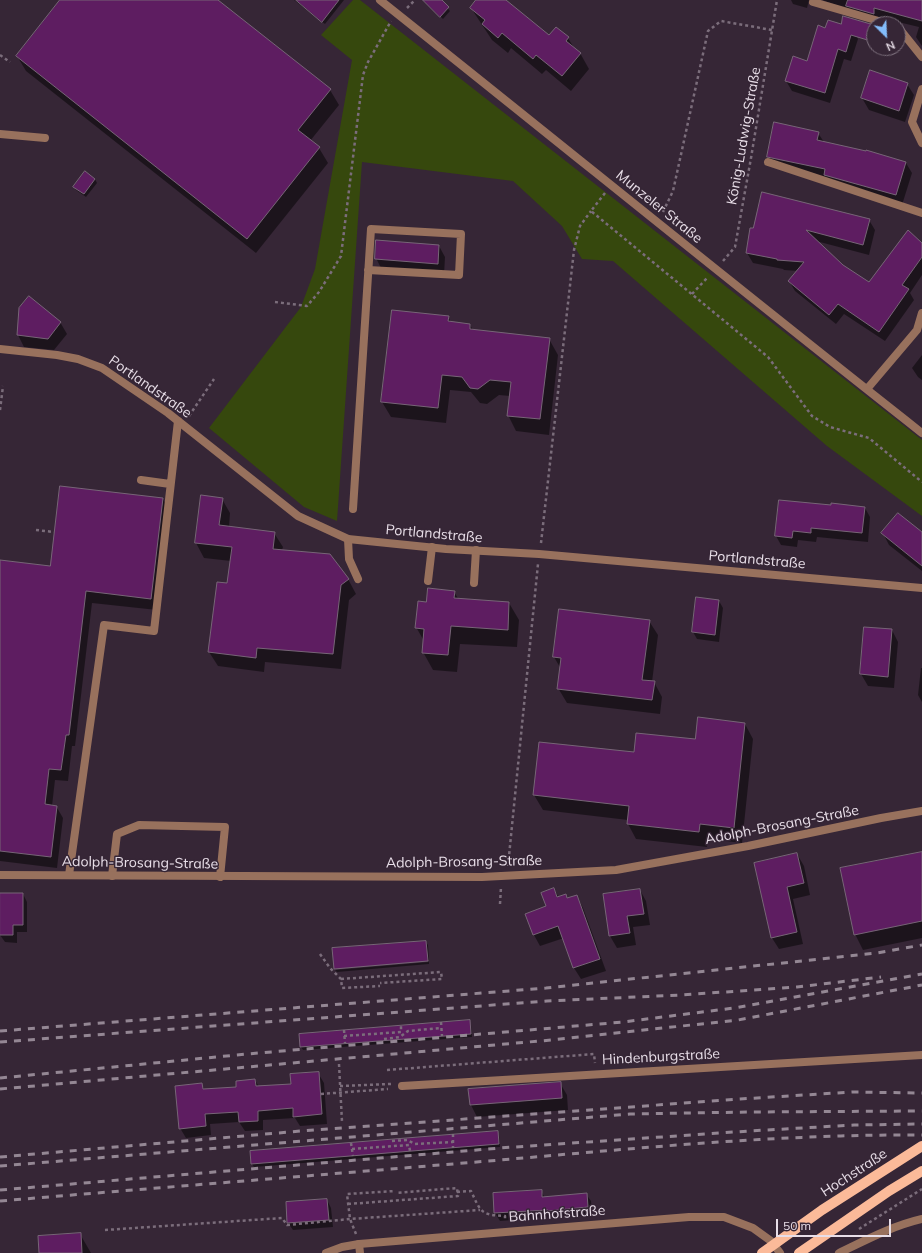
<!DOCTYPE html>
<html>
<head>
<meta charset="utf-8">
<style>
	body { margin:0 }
	#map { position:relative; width:922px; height:1253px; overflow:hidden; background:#362636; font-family:Mulish,sans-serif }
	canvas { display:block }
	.north { position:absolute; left:866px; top:16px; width:40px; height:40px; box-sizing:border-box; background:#362636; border:1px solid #7d707d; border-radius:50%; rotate:156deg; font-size:11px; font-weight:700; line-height:16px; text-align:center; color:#e8dee8 }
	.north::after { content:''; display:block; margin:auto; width:14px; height:18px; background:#83bcfb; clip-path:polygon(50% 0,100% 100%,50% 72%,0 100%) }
	.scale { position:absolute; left:776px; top:1219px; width:115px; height:18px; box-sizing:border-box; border:2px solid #e8dee8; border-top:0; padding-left:5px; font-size:12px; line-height:14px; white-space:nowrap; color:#e8dee8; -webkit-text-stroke:3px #362636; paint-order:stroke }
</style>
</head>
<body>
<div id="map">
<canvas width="922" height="1253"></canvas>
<div class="north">N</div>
<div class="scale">50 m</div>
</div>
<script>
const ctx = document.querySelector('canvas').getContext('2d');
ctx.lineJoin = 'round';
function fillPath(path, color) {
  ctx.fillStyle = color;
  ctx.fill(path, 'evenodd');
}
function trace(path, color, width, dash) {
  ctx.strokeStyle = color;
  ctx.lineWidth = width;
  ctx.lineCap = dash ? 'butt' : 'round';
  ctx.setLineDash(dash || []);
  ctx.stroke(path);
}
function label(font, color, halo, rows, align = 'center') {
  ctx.font = font + ' Mulish,sans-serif';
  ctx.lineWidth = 3;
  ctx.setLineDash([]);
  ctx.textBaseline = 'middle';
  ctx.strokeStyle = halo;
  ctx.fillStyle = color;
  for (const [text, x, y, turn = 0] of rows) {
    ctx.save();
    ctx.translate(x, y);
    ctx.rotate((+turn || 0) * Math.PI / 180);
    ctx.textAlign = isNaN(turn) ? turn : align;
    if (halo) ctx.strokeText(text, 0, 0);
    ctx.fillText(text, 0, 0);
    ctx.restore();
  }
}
const green = new Path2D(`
	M353 0H360L922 440V516L827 446 613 261 582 259 562 226 513 181 362 162 337 521 304 507 209 428 301 307 315 269 352 60 321 35Z`);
const shadow = new Path2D(`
	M61 0H217L330 90 339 105 310 141 319 148 328 163 256 253 26 71 17 56Z
	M294 0H344L325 24Z
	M432 0H440L450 11 443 19 428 4Z
	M477 0H505L549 37 568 38 574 48 580 53 589 69 571 91 546 70 542 74 511 48 508 53 492 40 471 8Z
	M791 0H809L807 8 793 4Z
	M822 0H922V46L916 37 919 27 898 22V24H892Z
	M826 29H853L858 39 851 61 844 59 830 103 792 91 786 81 807 62Z
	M907 84 914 95 905 122 869 110 862 98Z
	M818 133 824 142 906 163 912 173 902 205 774 167 768 157Z
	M95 179 97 183 86 197 76 190 74 187Z
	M869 220 875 230 869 255 816 241 842 266 869 283 922 245V275L910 293 914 300 885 341 844 314 836 324 795 291 789 281 798 271 784 270 783 269 753 263 747 253 751 229Z
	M439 246 445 257 444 275 382 270 376 258Z
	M20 309 60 322 67 334 54 350 24 347 18 335Z
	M448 317 451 322 470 325 473 330 549 339 558 355 549 435 516 431 508 415 510 396 499 395 487 404 480 403 471 392 450 390 446 423 391 417 382 402Z
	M922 355V380L918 377 912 368Z
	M163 499 169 510 157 610 92 603 75 746H72L68 781 55 780 52 806H56L63 818 57 868 0 861V561L51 567Z
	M222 499 230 513 229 527 274 533 283 547 282 550 348 579 356 594 349 600 341 669 265 662 264 672 218 666 209 652 228 584 231 561 204 558 196 543Z
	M832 507 865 508 870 517 868 542 817 537 816 542 798 540 797 547 781 545 776 536Z
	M883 533H922V571L889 545Z
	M454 592 459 600 509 603 519 620 517 647 460 644 457 672 433 670 423 652 424 641 416 627 427 603Z
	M719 601 723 608 719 642 697 639 693 632Z
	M649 621 658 635 652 682H654L662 697 660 714 567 703 558 688 561 669 554 657Z
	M892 630 898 642 894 688 868 686 861 674Z
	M921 668H922V702L918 695Z
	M745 724 753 739 742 843 708 839 707 847 636 839 628 824V820L543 810 534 795 635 754 696 740Z
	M922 853V938L863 950 855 934Z
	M797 854 804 866 810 895 793 899 803 944 779 949 772 938 755 863Z
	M554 889 559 898 566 895 568 899 577 896 583 908 606 971 581 979 574 968 564 938 540 946 534 935 526 914 547 907Z
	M640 890 646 901 650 925 633 927 636 945 617 948 610 936 604 895Z
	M23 894 27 902V932H17V943L5 942 0 935V907Z
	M426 942 428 945 429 960 335 968Z
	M429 962V964L337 972 335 970Z
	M469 1021 471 1025 472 1037 303 1050 301 1047Z
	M318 1073 324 1083 327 1124 300 1126 295 1118 263 1120V1130L245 1131 239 1122 210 1124 211 1135 186 1138 180 1128 201 1084 205 1090 237 1088 255 1080 259 1087 292 1085Z
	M560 1083 567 1095 568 1110 477 1117 471 1105 469 1090Z
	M497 1132 499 1135 500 1147 254 1167 252 1164Z
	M541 1191 545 1198 586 1194 591 1201 592 1215 553 1218 552 1217 500 1221 495 1213 494 1194Z
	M327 1200 331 1208 333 1227 293 1230 288 1223Z
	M80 1234 91 1253H40Z`);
const building = new Path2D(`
	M60 0H218L331 89 298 130 320 147 247 239 16 56Z
	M296 0H339L322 22Z
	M423 0H442L449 7 440 17Z
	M476 0H506L549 35 556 27 569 37 566 41 581 53 562 76 536 55 533 59 502 33 498 38 482 24 485 20 470 8Z
	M848 0H922V21L874 8V14L846 6Z
	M843 16 874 25V42L851 35 846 52 838 49 825 93 785 81 793 56 807 61 818 25 825 28 828 20 841 24Z
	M870 70 908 83 899 111 861 98Z
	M774 122 819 132 817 140 866 151V150L906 162 896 195 824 175 825 169 767 157Z
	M85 171 95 179 84 194 73 187Z
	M762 192 870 219 863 245 806 230 843 265 869 282 908 230 922 243V257L902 285 909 289 879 332 838 304 829 315 788 281 804 262 777 260V259L746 253 750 228H753Z
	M376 240 439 245 438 264 375 259Z
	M29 296 61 322 48 339 17 335 19 308Z
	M392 310 449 316 448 321 470 324V329L550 338 540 419 507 416 511 382 490 380 478 389 470 388 462 377 442 375 438 408 381 402Z
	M60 486 163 498 151 599 86 591 69 735H66L61 770 49 769 45 804 57 806 51 857 0 851V560L50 566Z
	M201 495 223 498 219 525 275 532 273 549 330 554 349 579 341 585 333 654 257 648 256 658 208 652 217 582 227 583 232 547 195 543Z
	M779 500 831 505V503L865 507 862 533 811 528V533L793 531 792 538 775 536Z
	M898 513 922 532V566L881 533Z
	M428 588 455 591 454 598 509 602 508 630 451 626 448 655 422 653 424 629 415 628 418 601 426 602Z
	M696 597 719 600 715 635 692 632Z
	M559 609 650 620 642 680 655 681 652 700 557 689 561 658 553 657Z
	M864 627 892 629 888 677 860 674Z
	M698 717 745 723 734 828 700 824 699 832 627 824 629 806 533 795 539 742 634 752 636 733 695 739Z
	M922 852V921L854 935 840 868Z
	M797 853 804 883 787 887 797 932 771 938 754 863Z
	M554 888 557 897 566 894 567 898 577 895 600 959 573 968 558 926 533 935 525 914 546 906 541 893Z
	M640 889 644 914 627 916 630 933 609 936 603 894Z
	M0 893H23V925H13V935H0Z
	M426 941 428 961 334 969 332 948Z
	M470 1020 471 1034 300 1047 299 1034Z
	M319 1072 322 1114 293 1117V1108L258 1111V1121L239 1122 238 1112 205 1114 206 1126 179 1129 175 1086 202 1083 203 1089 236 1087V1081L255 1079 256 1086 291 1084 290 1074Z
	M561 1082 562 1098 470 1105 468 1089Z
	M498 1131 499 1144 251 1164 250 1151Z
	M542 1190V1197L587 1193 588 1207 548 1211V1210L494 1213 493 1193Z
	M327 1199 329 1220 287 1223 286 1202Z
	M81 1233 82 1253H39L38 1236Z`);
const path = new Path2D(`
	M407 8 415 0
	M0 55 10 62
	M605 193 591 211 768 357 812 416 830 427 869 438 922 482
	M663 212 673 191 708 31 721 21 772 30
	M723 261 735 247 751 158 777 0
	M692 294 708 277
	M275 302 307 306 319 292 341 256 363 75 368 62 391 21
	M0 410 3 386
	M189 416 214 379
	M36 530 54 532
	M541 543 574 250 580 226 591 211
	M508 866 538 564
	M500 904 501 887
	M320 954 330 968 341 979 342 988 380 986
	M341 979 441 972 442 979 380 983
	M441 1022 442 1036
	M344 1030 345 1043
	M344 1036 401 1032V1026
	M384 1039 400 1037 408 1031 441 1028
	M339 1064 342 1122
	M387 1070 594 1054 595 1063
	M340 1086 391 1084
	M321 1094 388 1089
	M453 1134V1148
	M392 1141 407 1140 415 1144 453 1142
	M351 1143 353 1156
	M352 1149 409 1145 410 1151
	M457 1192 471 1191C481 1212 480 1215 505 1216V1221
	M348 1204 458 1196 457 1188 396 1193
	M859 1229 922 1189
	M105 1230 282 1218 287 1225 350 1219 480 1210
	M356 1234 350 1219 347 1194 395 1191`);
const service = new Path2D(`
	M813 2 889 24
	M898 27 922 57
	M922 89 912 122 922 143
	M0 134 45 138
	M141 480 170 484
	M353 509 371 229 461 234 459 275 368 270
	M348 539 349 559 358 579
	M428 581 432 547
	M474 583 476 550
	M69 875 104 625 154 631 178 421
	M112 876 117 834 139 825 225 827 220 877
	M359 1244 360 1253`);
const minor = new Path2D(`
	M380 0C561 144 740 290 922 433
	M768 162 922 213
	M0 349 57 355 78 359 102 368 168 413 298 516 348 539 446 549 539 554 922 588
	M867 389 917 330 922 313
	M0 875 482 877 616 870 748 846 881 818 922 811
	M402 1086 922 1055
	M839 1253C866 1240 892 1226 922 1219`);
const tertiary = new Path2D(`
	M326 1253 342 1247 359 1244 689 1217H724L753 1228 771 1241 780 1253`);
const primary = new Path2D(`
	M799 1253 889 1191 922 1171`);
const rail = new Path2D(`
	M0 1031 546 988 877 953 922 945
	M0 1042 547 1001 681 995 797 987 881 977
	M0 1078 247 1054 623 1022 734 1008 922 974
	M0 1089 551 1040 738 1020 922 985
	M0 1157 301 1131 740 1099 852 1092 922 1093
	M0 1166 630 1114 749 1112 922 1111
	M0 1190 500 1148 749 1131 854 1125 922 1124
	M0 1201C167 1187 333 1174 500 1160 640 1148 781 1134 922 1135`);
const primaryBridge = new Path2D(`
	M762 1253 822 1210 922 1146`);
const streetNames = [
	["König-Ludwig-Straße",744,136,-80],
	["Munzeler Straße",659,207,39],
	["Portlandstraße",150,387,35],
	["Portlandstraße",434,534,5],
	["Portlandstraße",757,560,5],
	["Adolph-Brosang-Straße",782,825,-11],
	["Adolph-Brosang-Straße",464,862,-1],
	["Adolph-Brosang-Straße",140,863,1],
	["Hindenburgstraße",661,1057,-3],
	["Hochstraße",854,1173,-33],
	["Bahnhofstraße",557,1214,-4]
];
fillPath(green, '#36480d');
fillPath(shadow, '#0007');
fillPath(building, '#5e1d61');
trace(building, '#776577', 1);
trace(path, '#7b6d7b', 2.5, [3, 3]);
trace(service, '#98715d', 8);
trace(minor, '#98715d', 8);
trace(tertiary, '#98715d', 8);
trace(primary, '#fbba99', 10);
trace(rail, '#948794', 3, [7, 7]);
trace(primaryBridge, '#fbba99', 10);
label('14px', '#e8dee8', '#362636', streetNames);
</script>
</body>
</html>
